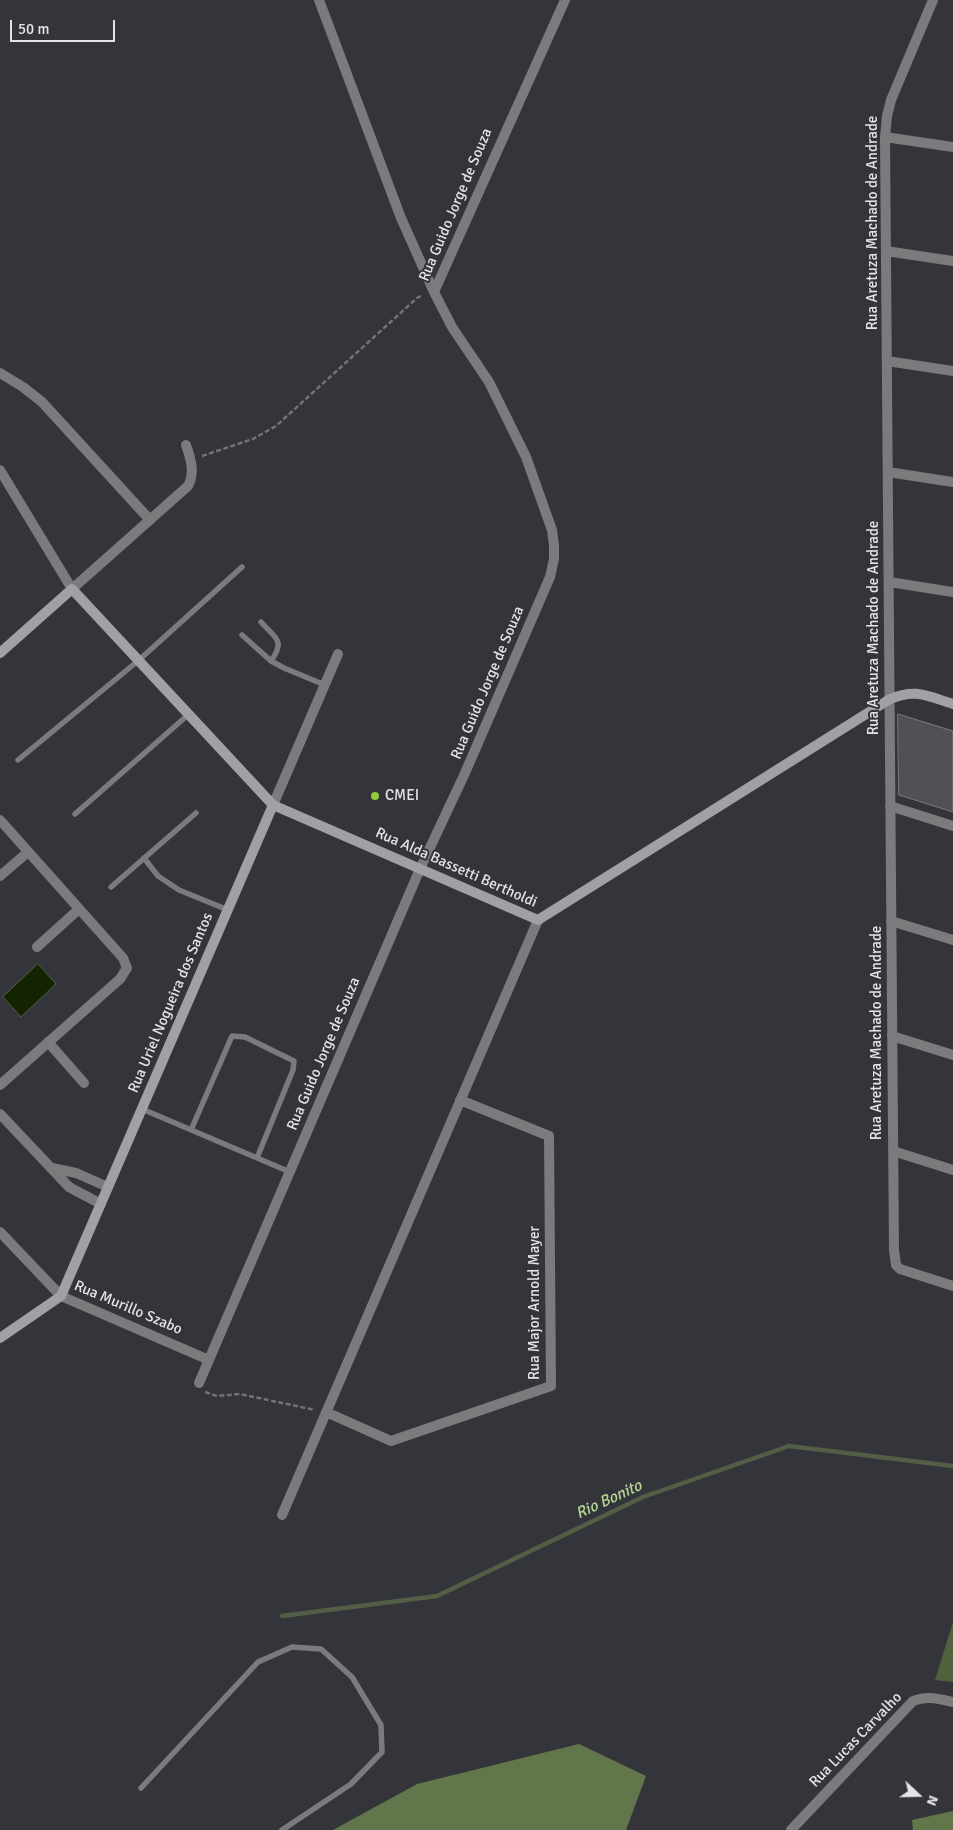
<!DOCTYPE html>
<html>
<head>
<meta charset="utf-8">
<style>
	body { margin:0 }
	#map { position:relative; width:953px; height:1830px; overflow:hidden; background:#34353a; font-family:Signika,sans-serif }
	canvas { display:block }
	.north { position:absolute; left:893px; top:1770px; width:50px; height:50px; -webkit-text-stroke:4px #34353a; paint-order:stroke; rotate:111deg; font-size:14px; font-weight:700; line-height:20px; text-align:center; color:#e3e4e7 }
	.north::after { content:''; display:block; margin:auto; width:18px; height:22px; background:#e3e4e7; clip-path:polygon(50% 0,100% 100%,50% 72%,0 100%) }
	.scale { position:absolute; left:10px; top:20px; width:105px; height:22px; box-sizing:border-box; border:2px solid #e3e4e7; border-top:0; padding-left:6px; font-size:15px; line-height:18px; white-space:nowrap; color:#e3e4e7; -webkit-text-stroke:4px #34353a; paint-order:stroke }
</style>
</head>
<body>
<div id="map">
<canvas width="953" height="1830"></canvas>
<div class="north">N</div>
<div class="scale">50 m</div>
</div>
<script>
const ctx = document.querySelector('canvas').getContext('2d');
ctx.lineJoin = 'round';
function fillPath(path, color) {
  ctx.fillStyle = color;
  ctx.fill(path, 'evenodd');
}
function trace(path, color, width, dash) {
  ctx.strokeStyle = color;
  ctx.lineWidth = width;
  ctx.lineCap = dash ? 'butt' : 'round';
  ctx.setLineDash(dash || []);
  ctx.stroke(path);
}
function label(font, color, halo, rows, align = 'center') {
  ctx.font = font + ' Signika,sans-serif';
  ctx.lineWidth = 4;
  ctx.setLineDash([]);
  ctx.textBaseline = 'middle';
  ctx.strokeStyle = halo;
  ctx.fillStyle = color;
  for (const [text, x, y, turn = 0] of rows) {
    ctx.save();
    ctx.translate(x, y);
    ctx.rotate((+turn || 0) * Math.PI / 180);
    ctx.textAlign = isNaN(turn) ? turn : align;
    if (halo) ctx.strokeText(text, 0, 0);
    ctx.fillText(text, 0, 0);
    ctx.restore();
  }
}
const green = new Path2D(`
	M953 1622V1682L935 1680Z`);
const forest = new Path2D(`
	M579 1744 646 1776 626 1830H333L417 1784Z
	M953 1811V1830H913L912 1820Z`);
const water = new Path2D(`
	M38 964 56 984 21 1017 3 997Z`);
const stream = new Path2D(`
	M282 1616 437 1596 643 1497 789 1446 953 1466`);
const building = new Path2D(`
	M898 714 953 731V812L899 795Z`);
const path = new Path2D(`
	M202 456 253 439 276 426 417 298 422 295
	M205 1392 217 1396 240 1394 315 1410`);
const lane = new Path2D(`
	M261 622C275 638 286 640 271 661
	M242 635 271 661 284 668 325 685
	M18 760 139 660 242 567
	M75 814 189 714
	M144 858 158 876 179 890 228 910
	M111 887 196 813
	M142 1109 290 1172
	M191 1130 232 1036 245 1037 294 1061 293 1070 257 1158
	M141 1788 258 1662 292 1647 321 1649 352 1677 381 1725 382 1752 351 1784 282 1830`);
const street = new Path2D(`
	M319 0 401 218 434 292
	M933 0 891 100 887 116 885 137 894 1250 896 1265 900 1269 953 1286
	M885 137 953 147
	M886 251 953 261
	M887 361 953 371
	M0 373 23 387 42 402 150 520
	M0 470 72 589 188 486C195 473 191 459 186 445
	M888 472 953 482
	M889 582 953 592
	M273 805 338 654
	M890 806 953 826
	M0 820 123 958 127 968 120 979 0 1085
	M0 876 28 852
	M891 921 953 940
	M37 947 79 909
	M892 1036 953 1055
	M48 1042 84 1083
	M0 1114 69 1187 101 1204
	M893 1151 953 1170
	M52 1168 76 1173 108 1187
	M0 1232 61 1296 209 1360
	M199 1383 420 869 465 773 550 577 554 559V546L552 530 526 457 489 382 452 327 434 292 565 0
	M326 1412 391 1441 551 1386 549 1136 460 1100
	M282 1515 538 920
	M791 1830 913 1701C927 1695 939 1699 953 1702`);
const secondary = new Path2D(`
	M0 653 72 589 273 805 538 920 890 699C916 688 927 696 953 704
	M0 1338 61 1296 273 805`);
const markers = [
	[375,796,5,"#92cd3e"]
];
const streetNames = [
	["Rua Guido Jorge de Souza",456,205,-67],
	["Rua Aretuza Machado de Andrade",873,223,-90],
	["Rua Aretuza Machado de Andrade",874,628,-90],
	["Rua Guido Jorge de Souza",488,683,-67],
	["Rua Alda Bassetti Bertholdi",456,868,24],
	["Rua Uriel Nogueira dos Santos",171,1003,-67],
	["Rua Aretuza Machado de Andrade",877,1033,-90],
	["Rua Guido Jorge de Souza",324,1054,-67],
	["Rua Major Arnold Mayer",535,1303,-90],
	["Rua Murillo Szabo",128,1308,23],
	["Rua Lucas Carvalho",856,1740,-46]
];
const poiNames = [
	["CMEI",385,796]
];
const waterNames = [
	["Rio Bonito",609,1500,-25]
];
fillPath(green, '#50623d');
fillPath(forest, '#62764c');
fillPath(water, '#142400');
trace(water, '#525e45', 1);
trace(stream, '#525e45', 4.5);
fillPath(building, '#4f5155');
trace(building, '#797a80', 1);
trace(path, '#727377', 2.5, [5, 2.5]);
trace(lane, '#7a7b7d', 5.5);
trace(street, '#7a7b7d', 10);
trace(secondary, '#a0a1a5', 10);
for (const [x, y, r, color] of markers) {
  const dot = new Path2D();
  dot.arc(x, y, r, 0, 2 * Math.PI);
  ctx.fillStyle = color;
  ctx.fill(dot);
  trace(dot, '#34353a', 2);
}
label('15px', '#e3e4e7', '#34353a', streetNames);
label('15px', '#e3e4e7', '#34353a', poiNames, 'left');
label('italic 16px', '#b5d693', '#34353a', waterNames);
</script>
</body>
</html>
